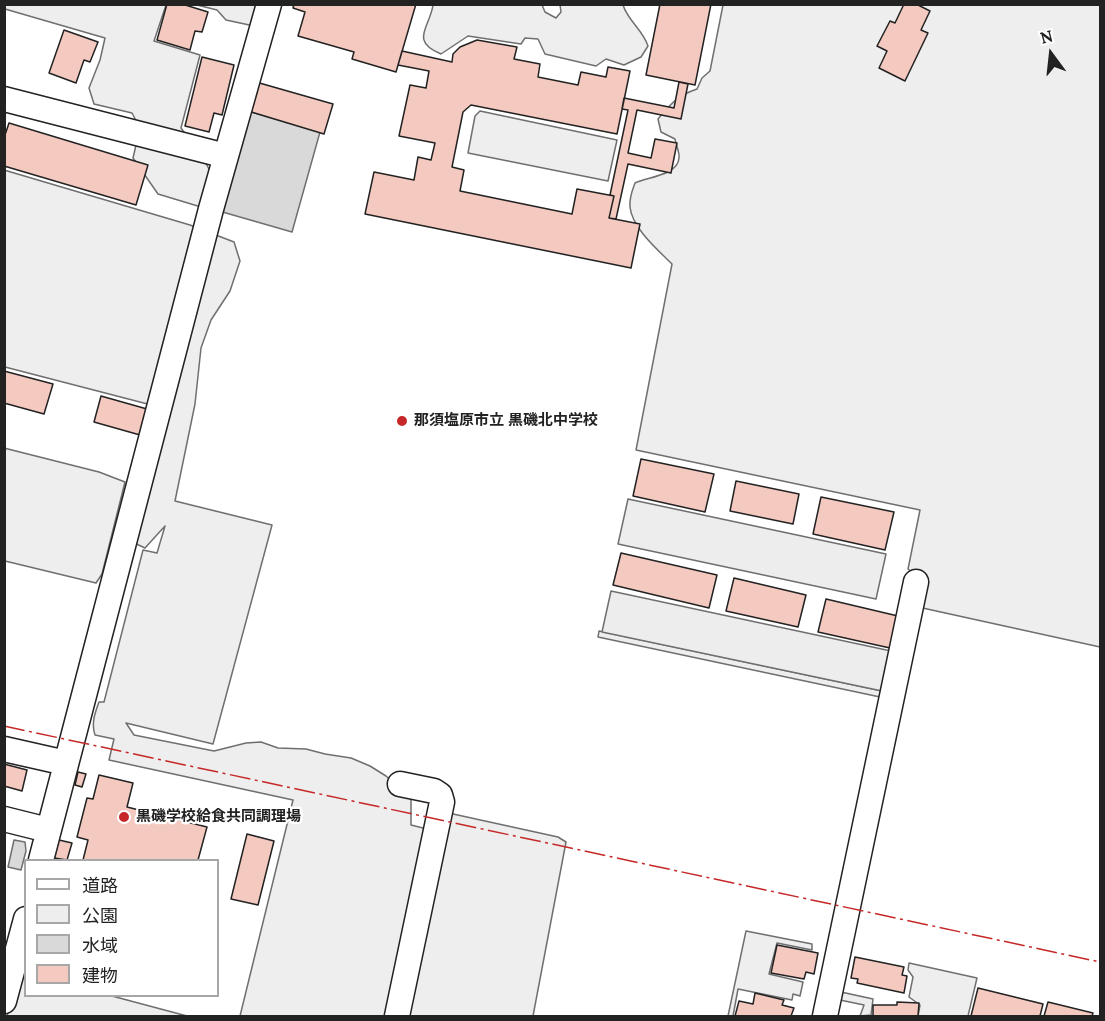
<!DOCTYPE html>
<html>
<head>
<meta charset="utf-8">
<style>
	body { margin:0 }
	#map { position:relative; width:1105px; height:1021px; overflow:hidden; background:#fff; font-family:Lora,"Noto Sans JP",serif }
	canvas { display:block }
	.frame { position:absolute; inset:0; border:6px solid #222; pointer-events:none }
	.legend { position:absolute; left:24px; top:859px; width:195px; height:138px; box-sizing:border-box; background:#fff; border:2px solid #a7a7a7; margin:0; padding:8px 10px; list-style:none; font-size:18px; color:#222 }
	.legend li { display:flex; align-items:center; gap:12px; height:30px }
	.legend b { width:30px; border:2px solid #a7a7a7 }
	.north { position:absolute; left:1021px; top:24px; width:60px; height:60px; -webkit-text-stroke:4px #fff; paint-order:stroke; rotate:345deg; font-size:16px; font-weight:700; line-height:24px; text-align:center; color:#222 }
	.north::after { content:''; display:block; margin:auto; width:21px; height:27px; background:#222; clip-path:polygon(50% 0,100% 100%,50% 72%,0 100%) }
</style>
</head>
<body>
<div id="map">
<canvas width="1105" height="1021"></canvas>
<div class="frame"></div>
<ul class="legend">
<li><b style="height:8px;background:#fff"></b>道路</li>
<li><b style="height:16px;background:#eee"></b>公園</li>
<li><b style="height:16px;background:#d9d9d9"></b>水域</li>
<li><b style="height:16px;background:#f3c9c0"></b>建物</li>
</ul>
<div class="north">N</div>
</div>
<script>
const ctx = document.querySelector('canvas').getContext('2d');
ctx.lineJoin = 'round';
function fillPath(path, color) {
  ctx.fillStyle = color;
  ctx.fill(path, 'evenodd');
}
function trace(path, color, width, dash) {
  ctx.strokeStyle = color;
  ctx.lineWidth = width;
  ctx.lineCap = dash ? 'butt' : 'round';
  ctx.setLineDash(dash || []);
  ctx.stroke(path);
}
function label(font, color, halo, rows, align = 'center') {
  ctx.font = font + ' Lora,"Noto Sans JP",serif';
  ctx.lineWidth = 4.5;
  ctx.setLineDash([]);
  ctx.textBaseline = 'middle';
  ctx.strokeStyle = halo;
  ctx.fillStyle = color;
  for (const [text, x, y, turn = 0] of rows) {
    ctx.save();
    ctx.translate(x, y);
    ctx.rotate((+turn || 0) * Math.PI / 180);
    ctx.textAlign = isNaN(turn) ? turn : align;
    if (halo) ctx.strokeText(text, 0, 0);
    ctx.fillText(text, 0, 0);
    ctx.restore();
  }
}
const green = new Path2D(`
	M4 5H166L154 41 200 55 181 128 202 156 210 171 201 207 158 194 133 158 140 128 132 113 94 104 89 88 100 60 105 38 5 9Z
	M197 5H260L254 26 226 20 217 10Z
	M623 5C628 21 643 30 648 46L641 57 624 65 606 59 596 66 545 54 538 39 525 38 521 44 468 36 441 54C409 41 430 27 433 5H542L545 12 556 18 561 12 560 5Z
	M723 5H1100V647L918 607 920 578 908 569 920 510 636 450 672 264C658 250 632 228 630 207 629 198 632 191 635 183 648 177 678 175 679 158 680 153 676 145 675 139L661 132 658 119C670 104 679 95 697 89L702 78 710 71Z
	M480 111 617 140 608 181 468 153 475 116Z
	M4 170 190 225 234 242 240 261 230 291 211 320 201 348 195 404 175 501 272 525 213 744 126 723 134 735 214 751 246 743 261 742 278 748 306 749 325 754 351 758 370 766 386 776 411 799V825L439 832 444 812 558 837 566 842 533 1016H240L293 800 109 760 114 739 95 735C91 723 95 713 99 702H104L143 550 157 553 165 526 145 548 130 541 163 408 5 367Z
	M4 448 99 472 125 482 102 574 96 583 5 561Z
	M599 631 882 691 880 697 598 637Z
	M746 931 812 944V950L777 943 769 974 803 982 800 996 793 994 792 1000 738 989 733 1016H728Z
	M909 963 977 978 968 1016H918L920 1005 909 997 913 977 908 970Z
	M25 971 26 996H112L187 1016H7L17 977Z
	M841 992 873 999 871 1015 860 1016 864 1005 840 1000Z`);
const parking = new Path2D(`
	M628 499 886 554 876 599 618 544Z
	M611 591 891 651 882 691 602 632Z`);
const water = new Path2D(`
	M248 111 320 132 292 232 219 211Z
	M14 840 25 842 26 851 21 870 8 867Z`);
const building = new Path2D(`
	M167 4H182L208 12 202 32 195 31 190 50 157 40Z
	M294 4H416L396 72 352 59 354 52 298 36 305 12 293 8Z
	M660 4H711L695 85 646 75Z
	M904 4H916L930 11 921 30 928 33 905 81 879 68 887 51 877 46 890 21 895 23Z
	M64 30 98 42 90 62 84 60 76 83 49 73Z
	M477 40 517 47 514 59 540 64 538 77 578 85 581 72 606 77 608 67 630 71 617 134 471 105 463 112 452 167 464 170 460 191 572 214 577 189 614 196 609 218 640 224 631 268 365 214 374 172 414 180 418 157 431 160 435 143 399 136 410 85 426 88 429 71 398 65 402 51 452 62 453 54 460 47Z
	M202 57 234 65 222 115 214 113 209 132 185 126Z
	M256 82 333 104 324 134 248 111Z
	M679 82 688 84 681 119 637 110 628 153 651 158 655 139 677 143 671 173 628 164 616 219 609 218 614 196 610 195 628 110 622 109 624 98 674 108Z
	M9 123 148 165 136 205 4 166V138Z
	M4 371 53 384 44 414 4 403Z
	M101 396 147 409 140 435 94 422Z
	M641 459 714 474 705 512 633 496Z
	M736 481 799 494 793 524 730 511Z
	M821 497 894 512 885 550 813 534Z
	M621 553 717 575 709 608 613 585Z
	M734 578 806 595 798 627 726 611Z
	M826 599 898 616 890 648 818 632Z
	M4 764 27 770 22 791 4 786Z
	M78 772 86 774 82 787 75 785Z
	M99 775 133 783 127 807 207 827 198 860H83L88 840 77 837 87 798 93 799Z
	M247 834 274 841 258 905 231 899Z
	M59 840 72 843 67 860 54 858Z
	M777 945 818 953 814 974 806 972 804 979 771 973Z
	M855 957 904 967 902 975 907 976 904 993 857 983 858 979 851 978Z
	M978 988 1043 1004 1040 1016H971Z
	M755 993 784 1000 782 1005 794 1008 791 1016H735L739 1001 753 1004Z
	M897 1002 919 1003 918 1016H873V1005H897Z
	M1048 1002 1093 1013 1092 1016H1044Z`);
const minor = new Path2D(`
	M4 99 226 156
	M4 749 66 763
	M4 819 48 830
	M41 860 211 209 269 4
	M4 1001 26 919
	M397 1016 442 802 440 795 434 791 400 784
	M825 1016 916 582`);
const power = new Path2D(`
	M4 726 1100 962`);
const markers = [
	[402,421,6,"#c62828"],
	[124,817,6,"#c62828"]
];
const poiNames = [
	["那須塩原市立 黒磯北中学校",414,421],
	["黒磯学校給食共同調理場",136,817]
];
fillPath(green, '#eee');
trace(green, '#6f6f6f', 1.5);
fillPath(parking, '#ededed');
trace(parking, '#6f6f6f', 1.5);
fillPath(water, '#d9d9d9');
trace(water, '#6f6f6f', 1.5);
fillPath(building, '#f3c9c0');
trace(building, '#222', 1.5);
trace(minor, '#222', 27);
trace(minor, '#fff', 24);
trace(power, '#c62828', 1.5, [21, 4.5, 3, 4.5]);
for (const [x, y, r, color] of markers) {
  const dot = new Path2D();
  dot.arc(x, y, r, 0, 2 * Math.PI);
  ctx.fillStyle = color;
  ctx.fill(dot);
  trace(dot, '#fff', 2);
}
label('bold 15px', '#222', '#fff', poiNames, 'left');
</script>
</body>
</html>
